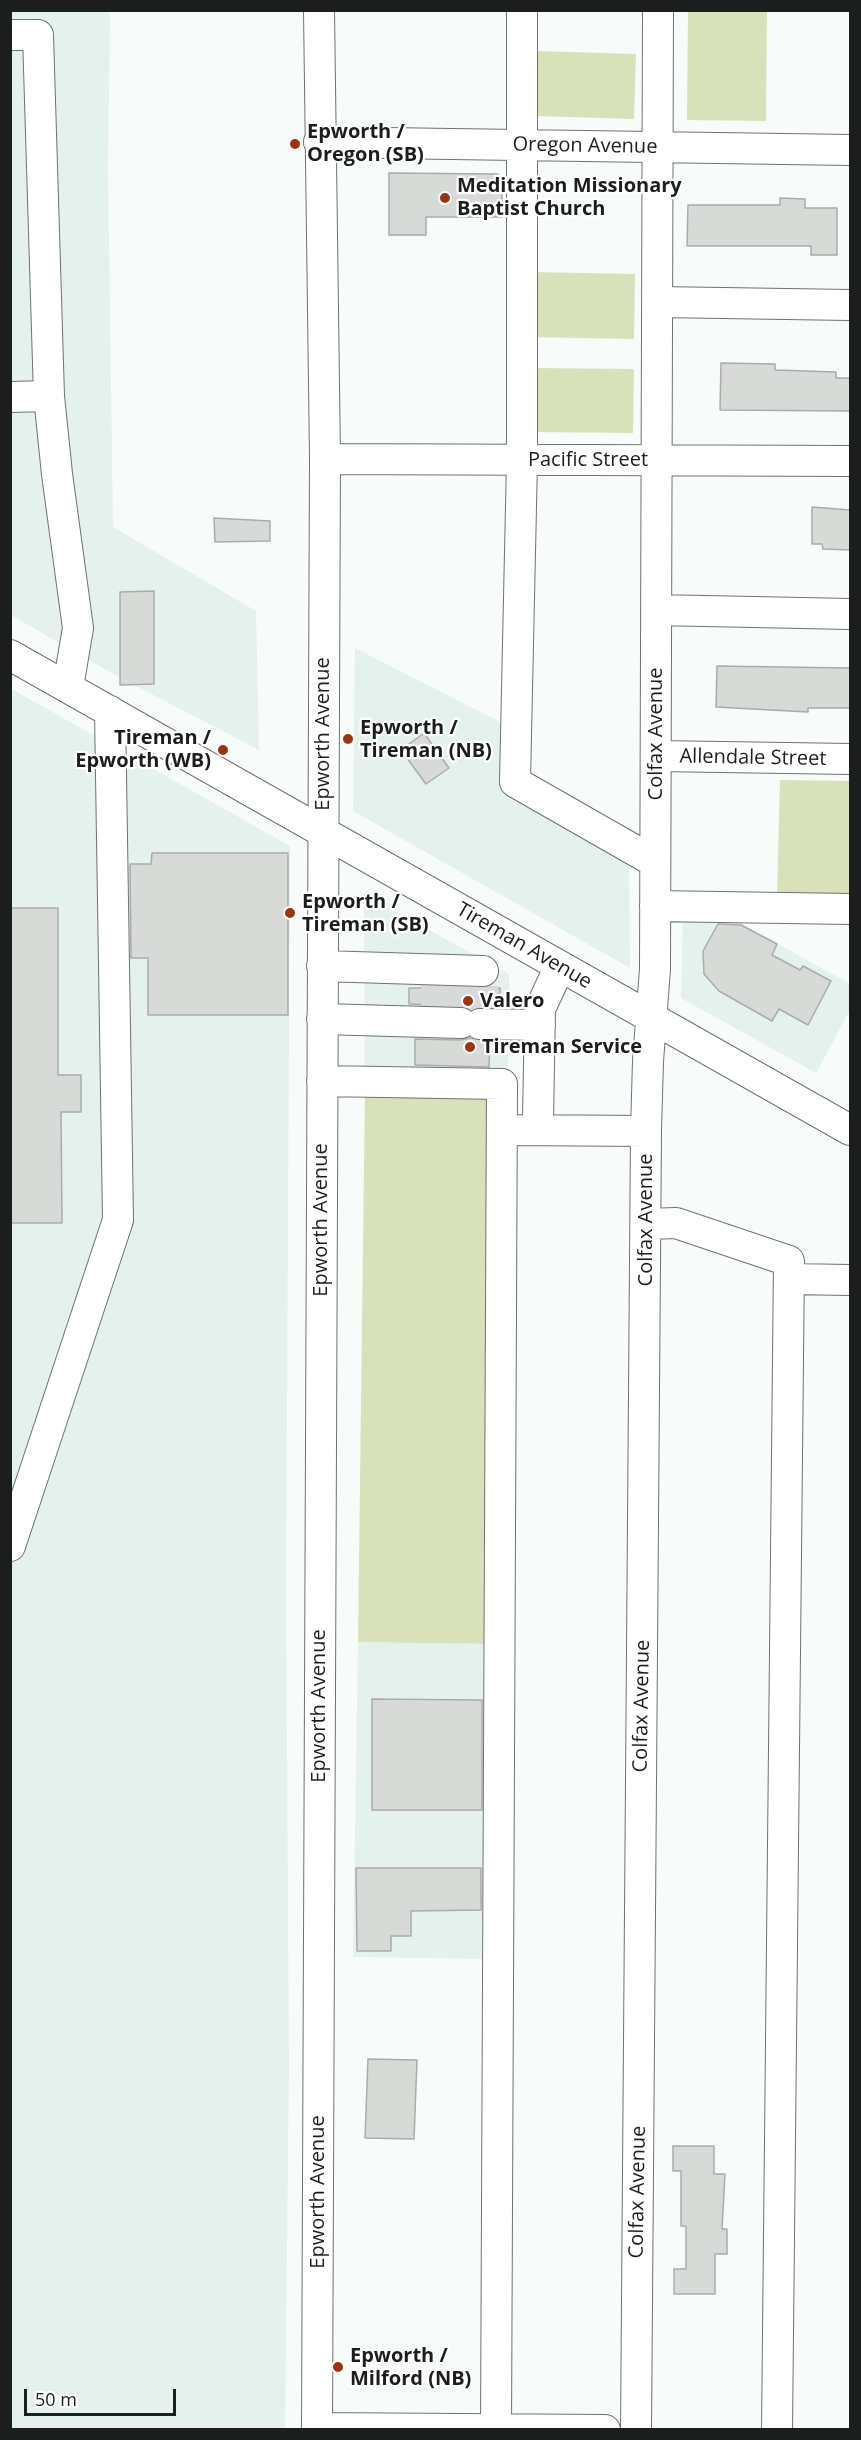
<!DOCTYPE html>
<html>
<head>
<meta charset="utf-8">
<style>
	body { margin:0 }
	#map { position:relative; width:861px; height:2440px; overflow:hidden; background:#f7fbf9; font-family:"Open Sans",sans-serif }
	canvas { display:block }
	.frame { position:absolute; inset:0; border:12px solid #1c1d1d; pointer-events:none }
	.scale { position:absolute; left:24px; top:2389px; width:152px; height:27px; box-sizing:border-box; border:3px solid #1c1d1d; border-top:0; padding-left:8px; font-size:18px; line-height:21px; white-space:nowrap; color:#1c1d1d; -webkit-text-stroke:4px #fff; paint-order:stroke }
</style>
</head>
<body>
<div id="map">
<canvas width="861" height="2440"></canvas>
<div class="frame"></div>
<div class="scale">50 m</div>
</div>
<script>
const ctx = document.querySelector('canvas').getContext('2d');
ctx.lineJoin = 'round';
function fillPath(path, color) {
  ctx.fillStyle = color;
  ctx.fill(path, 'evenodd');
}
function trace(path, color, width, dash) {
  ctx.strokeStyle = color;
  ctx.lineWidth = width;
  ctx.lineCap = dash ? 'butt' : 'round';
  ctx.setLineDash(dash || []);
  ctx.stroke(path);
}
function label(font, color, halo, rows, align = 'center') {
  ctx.font = font + ' "Open Sans",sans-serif';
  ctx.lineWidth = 4.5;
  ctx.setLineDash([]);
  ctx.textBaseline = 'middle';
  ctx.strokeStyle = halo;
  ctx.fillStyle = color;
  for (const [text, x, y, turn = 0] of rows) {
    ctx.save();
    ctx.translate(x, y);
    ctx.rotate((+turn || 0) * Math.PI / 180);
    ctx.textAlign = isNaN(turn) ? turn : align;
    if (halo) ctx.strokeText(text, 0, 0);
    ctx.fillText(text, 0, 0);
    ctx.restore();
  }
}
const built = new Path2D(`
	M11 11H110L108 170 113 527 256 611 259 750 115 675 11 615Z
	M355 648 506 725 502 785 629 861 630 968 353 811Z
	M10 688 290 846 286 1592 289 2067 285 2429H11Z
	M364 894 509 974 508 1076 365 1074Z
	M719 911 850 984V1010L816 1073 681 998 683 912Z
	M358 1642 492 1644 487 1959 353 1957Z`);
const green = new Path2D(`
	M688 11H767L766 121 687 120Z
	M536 51 636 54 634 119 534 116Z
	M530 272 635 274 634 339 529 337Z
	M532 368 634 369 633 433 531 432Z
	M780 780 850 781V899L777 897Z
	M365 1088 495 1090 492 1644 358 1642Z`);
const building = new Path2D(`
	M389 173 498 174 502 179V217H426V235H389Z
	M780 198 805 199V208H837V255H811V246H687L688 205H780Z
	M721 363 775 364V370L836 372V378H850V411L720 410Z
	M812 507 850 510V550L823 549 822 544H812Z
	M214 518 270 521V541L215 542Z
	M154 591V684L120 685V592Z
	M717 666 850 668V708H808V712L716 707Z
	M424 733 449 768 426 784 401 750Z
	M152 853H288V1015H148V958H131L130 864H151Z
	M10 908H58V1075H81V1112H61L62 1223H10Z
	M718 924 741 925 777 944 772 955 800 970 803 966 831 981 808 1025 779 1009 772 1021 719 991 704 974 703 951Z
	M409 988H500V1007L471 1009 461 1006 409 1004Z
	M470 1038 490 1041 489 1067 415 1065V1039L460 1040Z
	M372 1699 482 1700V1810H372Z
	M356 1868H481V1910L411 1911V1936H391V1951H357Z
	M368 2059 417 2060 414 2139 365 2138Z
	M673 2146H714V2174H725L722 2229H727V2254H715V2294H674V2269H686V2226H681V2171H673Z`);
const minorTunnel = new Path2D(`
	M483 986V1010
	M436 1009V985
	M459 1010V986`);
const minor = new Path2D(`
	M522 10V460L515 782 655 862
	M10 35H38L49 396 57 474 78 628 68 687
	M319 142 850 150
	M658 302 850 305
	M10 397 49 396
	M325 459 850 461
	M656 610 850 614
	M10 655 850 1130
	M656 756 850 759
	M655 906 850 909
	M322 966 483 971
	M322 1019 461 1023
	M480 1024 540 1025
	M322 1081 502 1084 496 2430
	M538 1120 540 1009 560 966
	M514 1130 646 1131
	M647 1224 676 1223 789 1261 777 2430
	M789 1279 850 1280
	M10 1546 118 1220 110 711
	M317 2428 605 2430
	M317 2430 325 459 319 10
	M636 2430 646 1131 648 1061 655 969 658 10`);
const markers = [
	[295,144,6,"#9b340f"],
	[445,198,6,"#9b340f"],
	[348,739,6,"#9b340f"],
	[223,750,6,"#9b340f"],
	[290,913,6,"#9b340f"],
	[468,1001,6,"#9b340f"],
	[470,1047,6,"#9b340f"],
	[338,2367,6,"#9b340f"]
];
const poiNames = [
	["Epworth /",307,132],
	["Oregon (SB)",307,155],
	["Meditation Missionary",457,186],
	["Baptist Church",457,209],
	["Epworth /",360,728],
	["Tireman (NB)",360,751],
	["Tireman /",211,738,"right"],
	["Epworth (WB)",211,761,"right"],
	["Epworth /",302,902],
	["Tireman (SB)",302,925],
	["Valero",480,1001],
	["Tireman Service",482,1047],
	["Epworth /",350,2356],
	["Milford (NB)",350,2379]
];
const streetNames = [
	["Oregon Avenue",585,146,1],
	["Pacific Street",588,460],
	["Epworth Avenue",323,734,-90],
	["Colfax Avenue",656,734,-90],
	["Allendale Street",753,758,1],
	["Tireman Avenue",524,946,30],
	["Epworth Avenue",321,1220,-90],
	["Colfax Avenue",646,1220,-90],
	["Epworth Avenue",319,1706,-90],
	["Colfax Avenue",642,1706,-89],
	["Epworth Avenue",318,2192,-90],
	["Colfax Avenue",638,2192,-89]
];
fillPath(built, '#e5f1ed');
fillPath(green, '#d8e1ba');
fillPath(building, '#d7dad7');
trace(building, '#aaacaa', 1.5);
trace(minorTunnel, '#d6dad8', 30, [30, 15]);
trace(minor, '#6f7270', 32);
trace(minor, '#fff', 30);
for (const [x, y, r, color] of markers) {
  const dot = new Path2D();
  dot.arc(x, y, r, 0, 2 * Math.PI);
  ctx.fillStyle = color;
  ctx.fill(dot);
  trace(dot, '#fff', 2);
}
label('bold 20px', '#1c1d1d', '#fff', poiNames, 'left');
label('20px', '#1c1d1d', '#fff', streetNames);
</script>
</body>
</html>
